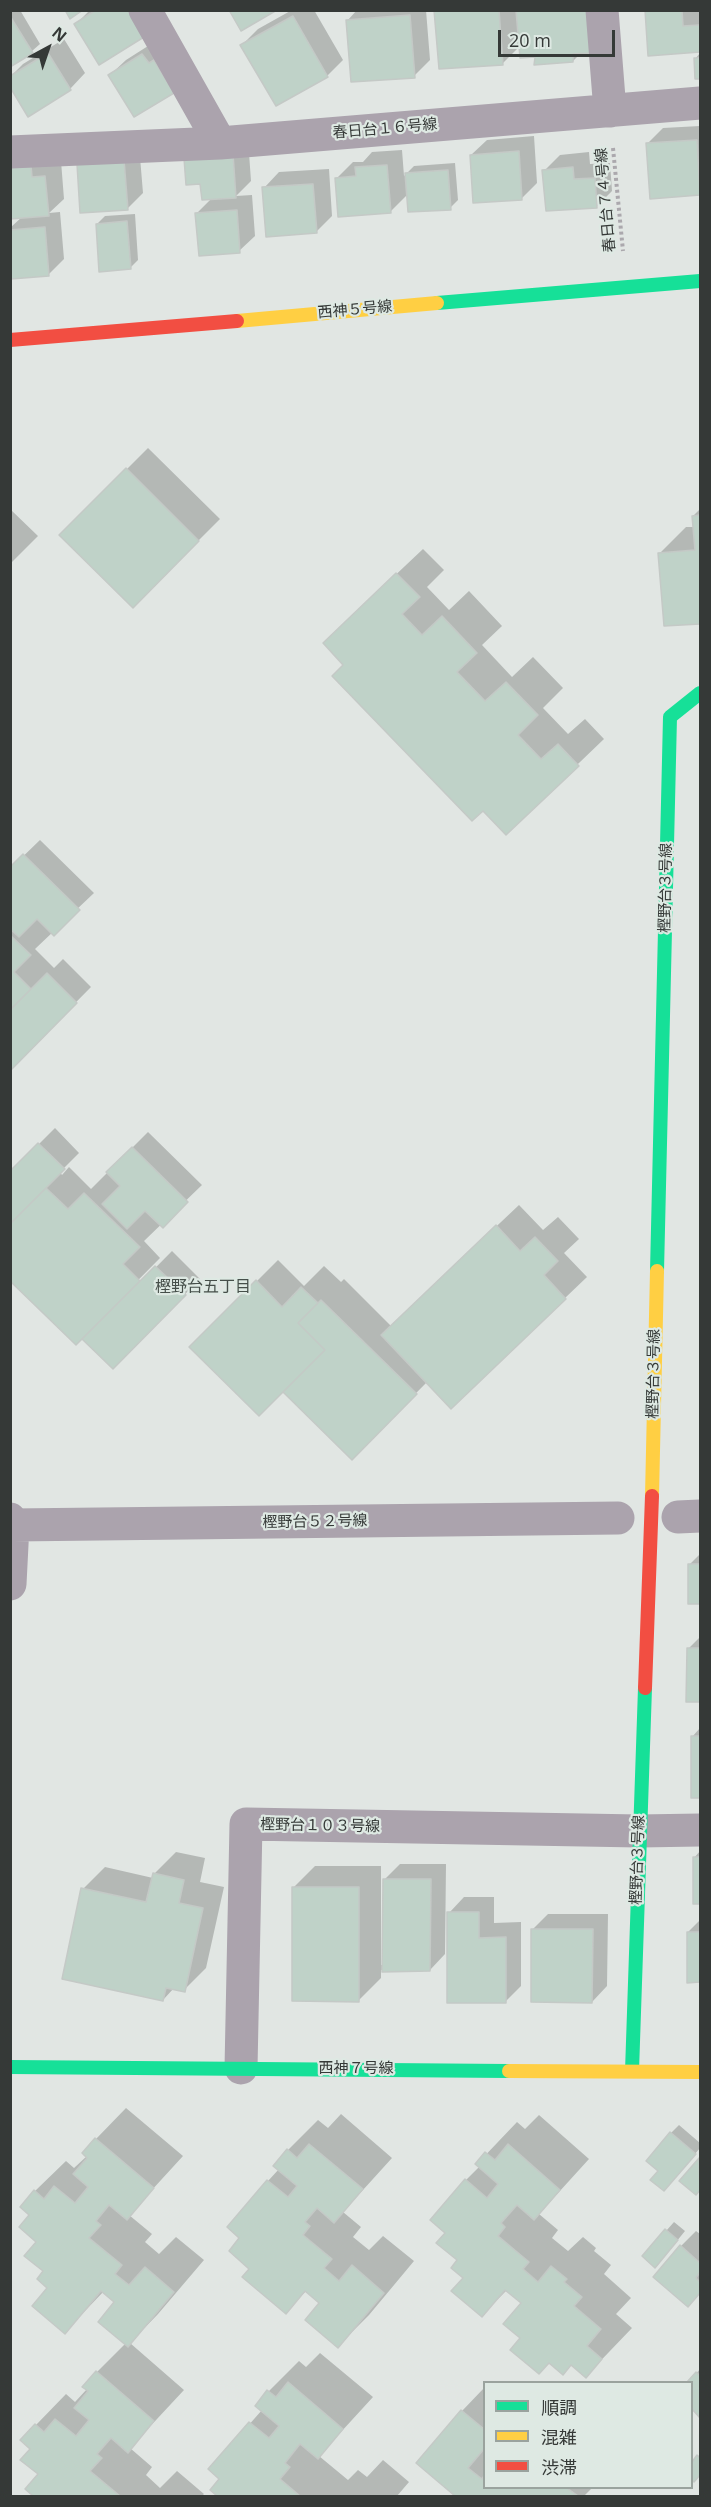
<!DOCTYPE html>
<html>
<head>
<meta charset="utf-8">
<style>
	body { margin:0 }
	#map { position:relative; width:711px; height:2507px; overflow:hidden; background:#e1e6e3; font-family:"Open Sans","Noto Sans JP",sans-serif }
	canvas { display:block }
	.frame { position:absolute; inset:0; border:12px solid #353937; pointer-events:none }
	.legend { position:absolute; left:483px; top:2381px; width:210px; height:108px; box-sizing:border-box; background:#dee9e3; border:2px solid #9aa39e; margin:0; padding:8px 10px; list-style:none; font-size:18px; color:#353937 }
	.legend li { display:flex; align-items:center; gap:12px; height:30px }
	.legend b { width:30px; border:2px solid #9aa39e }
	.north { position:absolute; left:18px; top:18px; width:60px; height:60px; -webkit-text-stroke:4px #dee9e3; paint-order:stroke; rotate:40deg; font-size:16px; font-weight:700; line-height:24px; text-align:center; color:#353937 }
	.north::after { content:''; display:block; margin:auto; width:21px; height:27px; background:#353937; clip-path:polygon(50% 0,100% 100%,50% 72%,0 100%) }
	.scale { position:absolute; left:498px; top:30px; width:117px; height:27px; box-sizing:border-box; border:3px solid #353937; border-top:0; padding-left:8px; font-size:18px; line-height:21px; white-space:nowrap; color:#353937; -webkit-text-stroke:4px #dee9e3; paint-order:stroke }
</style>
</head>
<body>
<div id="map">
<canvas width="711" height="2507"></canvas>
<div class="frame"></div>
<ul class="legend">
<li><b style="height:8px;background:#16e098"></b>順調</li>
<li><b style="height:8px;background:#ffcf43"></b>混雑</li>
<li><b style="height:8px;background:#f24e42"></b>渋滞</li>
</ul>
<div class="north">N</div>
<div class="scale">20 m</div>
</div>
<script>
const ctx = document.querySelector('canvas').getContext('2d');
ctx.lineJoin = 'round';
function fillPath(path, color) {
  ctx.fillStyle = color;
  ctx.fill(path, 'evenodd');
}
function trace(path, color, width, dash) {
  ctx.strokeStyle = color;
  ctx.lineWidth = width;
  ctx.lineCap = dash ? 'butt' : 'round';
  ctx.setLineDash(dash || []);
  ctx.stroke(path);
}
function label(font, color, halo, rows, align = 'center') {
  ctx.font = font + ' "Open Sans","Noto Sans JP",sans-serif';
  ctx.lineWidth = 4.5;
  ctx.setLineDash([]);
  ctx.textBaseline = 'middle';
  ctx.strokeStyle = halo;
  ctx.fillStyle = color;
  for (const [text, x, y, turn = 0] of rows) {
    ctx.save();
    ctx.translate(x, y);
    ctx.rotate((+turn || 0) * Math.PI / 180);
    ctx.textAlign = isNaN(turn) ? turn : align;
    if (halo) ctx.strokeText(text, 0, 0);
    ctx.fillText(text, 0, 0);
    ctx.restore();
  }
}
const shadow = new Path2D(`
	M10 10H20L40 44 32 51 10 65Z
	M90 10H153L76 24Z
	M292 10H314L343 60 327 76 242 45 258 29Z
	M357 10H426L430 60 414 76 347 21Z
	M435 10H604L582 52 573 61 536 55 520 46 502 64Z
	M646 10H700V51L650 54Z
	M64 39 85 73 70 89 10 77 23 64Z
	M159 39 173 91 110 75 126 60Z
	M700 53V77H696L695 59Z
	M700 126V194L652 197 647 144 663 128Z
	M534 136 537 183 522 198 471 155 487 140Z
	M248 139 251 181 236 196 252 195 255 236 239 251 197 213 212 198 201 183Z
	M139 145 143 193 127 209 81 212Z
	M402 150 404 176 414 166 455 163 458 200 450 208 408 194 390 212 337 178 353 162H363L372 152Z
	M589 152 590 164 610 163 612 191 597 206 544 171 560 155Z
	M61 161 64 199 49 213 60 212 64 259 48 275 12 277 10 228 23 216 10 162Z
	M329 169 332 216 316 232 264 188 279 172Z
	M135 214 138 260 130 268 97 224 105 216Z
	M148 448 220 519 133 606 61 535Z
	M10 509 38 536 10 564Z
	M700 509V622L666 625 660 553 686 527H694L693 516Z
	M423 549 444 570 427 587 449 610 469 591 502 626 482 645 512 677 533 657 563 688 543 708 568 734 585 719 604 739 506 833 345 664 351 617Z
	M40 840 94 893 35 949 54 968 63 959 91 987 10 1069V869Z
	M55 1128 79 1153 60 1172 62 1175 69 1167 91 1189 148 1132 202 1185 144 1241 160 1258 76 1343 10 1173Z
	M519 1205 543 1230 558 1217 579 1239 564 1253 587 1277 565 1298 427 1382 352 1458 283 1390 191 1347 278 1260 304 1286 324 1266 341 1282 344 1279 391 1326Z
	M172 1251 200 1279 113 1367 85 1339Z
	M700 1554V1603H690L689 1565Z
	M700 1637V1701L688 1700V1649Z
	M700 1728V1797H693L692 1737Z
	M700 1851V1902H694V1858Z
	M176 1852 205 1858 200 1882 224 1887 206 1968 184 1990 174 1988 163 2000 83 1889 105 1867 153 1878 154 1874Z
	M400 1864H446L445 1954 430 1970H381V1978L359 2000 293 1888 315 1866H381V1965H383L384 1880Z
	M464 1897H494V1923L521 1922V1986L505 2002 449 1913Z
	M548 1914H608L607 1986 592 2002 532 1930Z
	M700 1920V1981H688V1932Z
	M126 2108 183 2156 129 2215 152 2234 145 2242 159 2254 176 2237 204 2260 158 2314 130 2343 184 2390 130 2448 152 2467 146 2475 160 2488 177 2471 204 2494 202 2496H36L27 2489 40 2474 32 2448 36 2425 66 2394 75 2402 87 2389 97 2372 126 2343 117 2302 104 2291 65 2332 49 2288 31 2215 35 2191 66 2161 74 2168 87 2156 96 2139Z
	M341 2114 392 2158 343 2212 361 2227 353 2237 369 2250 383 2236 414 2261 369 2315 338 2346 321 2303 306 2291 286 2312 252 2268 241 2238 268 2181 279 2169 288 2150 318 2120 328 2128Z
	M539 2115 589 2159 539 2214 558 2230 552 2238 568 2251 583 2237 596 2248 594 2251 611 2265 604 2274 631 2298 616 2314 632 2328 586 2376 571 2364 522 2338 523 2303 507 2290 482 2315 447 2232 466 2180 480 2166 477 2164 517 2122 525 2129Z
	M679 2125 700 2143V2148L672 2181 660 2171 671 2133Z
	M700 2159V2189L696 2193 681 2181Z
	M674 2222 685 2231 663 2258 644 2256Z
	M696 2231 700 2234V2293L688 2305 681 2246Z
	M320 2353 373 2397 319 2456 348 2480 358 2470 367 2477 383 2460 409 2482 397 2496H219L212 2490 221 2479 210 2469 262 2410 269 2391 299 2361 306 2367Z
	M700 2369V2415L692 2408V2382H689Z
	M484 2388V2488H592L584 2496H458L419 2463 462 2411Z
	M700 2454V2474L694 2480 692 2478V2464Z`);
const building = new Path2D(`
	M65 10H83L70 19Z
	M96 10H128L144 37 99 65 74 24Z
	M229 10H277L241 31Z
	M434 10H499L503 65 439 69Z
	M516 10H588L591 53 573 54V62L534 65 535 57 520 58Z
	M645 10H682L683 26 700 25V52L648 56Z
	M410 15 415 78 351 82 346 20Z
	M10 16 33 53 10 67Z
	M293 16 328 77 276 106 240 45Z
	M48 53 71 90 28 117 10 87V76Z
	M142 54 149 63 154 60 174 93 134 117 108 75Z
	M694 58H700V79H695Z
	M697 140 700 195 650 199 646 143Z
	M519 151 522 200 473 203 470 155Z
	M233 154 236 198 202 200 200 184 186 185 184 158Z
	M124 160 128 210 80 213 77 164Z
	M387 165 391 213 338 217 335 178 356 176 355 167Z
	M31 166 32 177 45 176 49 216 10 219V168Z
	M573 167 574 179 595 178 597 208 546 211 542 170Z
	M448 170 451 210 408 212 405 173Z
	M313 184 317 233 266 237 262 187Z
	M237 210 240 253 199 256 195 213Z
	M127 221 131 269 99 272 96 224Z
	M45 227 49 276 11 279 10 230Z
	M126 468 199 541 133 608 59 535Z
	M700 515V624L664 626 658 553 695 550 692 516Z
	M396 573 420 597 402 614 422 635 442 616 477 653 457 672 485 701 506 682 538 715 518 735 541 759 558 744 579 766 506 835 483 811 472 821 332 676 343 665 323 643Z
	M23 854 80 910 54 936 37 919 19 937 10 929V867Z
	M10 935 31 955 14 972 31 989 10 1010Z
	M47 973 77 1003 10 1071V1010Z
	M38 1143 65 1169 10 1224V1171Z
	M132 1147 188 1202 163 1228 145 1211 127 1229 102 1204 120 1186 106 1172Z
	M46 1188 68 1209 84 1193 140 1247 123 1264 140 1281 76 1345 10 1281V1224Z
	M496 1225 520 1251 535 1237 558 1261 544 1275 566 1299 451 1409 381 1335Z
	M155 1266 186 1295 113 1369 82 1339Z
	M256 1280 282 1307 301 1287 318 1303 298 1323 325 1350 259 1416 189 1347Z
	M321 1300 417 1394 352 1460 283 1392 325 1350 298 1323Z
	M688 1564H700V1604H688Z
	M687 1648H700V1702H686Z
	M691 1736H700V1798H691Z
	M693 1857H700V1904H693Z
	M153 1873 184 1880 179 1903 203 1908 185 1992 166 1988 163 2001 62 1979 81 1888 146 1902Z
	M383 1879H431L430 1971 382 1972Z
	M292 1887H359V2002L292 2001Z
	M447 1912H479V1938L506 1937V2003H447Z
	M531 1929H593L592 2003 531 2002Z
	M687 1932H700V1982L687 1983Z
	M670 2132 696 2154 664 2191 650 2180 658 2171 646 2161Z
	M95 2138 154 2188 127 2220 109 2205 96 2221 101 2225 89 2238 122 2265 115 2274 129 2285 145 2267 174 2292 128 2347 98 2322 114 2302 101 2291 65 2334 32 2306 47 2288 37 2279 43 2271 24 2256 36 2242 19 2227 29 2215 20 2207 34 2190 44 2199 54 2186 75 2203 88 2187 73 2174 87 2158 82 2153Z
	M309 2144 363 2189 334 2223 317 2208 305 2222 310 2226 303 2235 332 2259 324 2268 339 2281 352 2265 384 2293 338 2348 305 2320 319 2303 305 2291 286 2314 242 2277 249 2269 229 2251 239 2238 227 2227 267 2180 288 2197 297 2186 273 2166 287 2149 297 2158Z
	M508 2144 560 2190 534 2220 517 2205 501 2223 505 2227 498 2236 529 2262 523 2269 538 2282 551 2266 567 2279 564 2282 582 2297 574 2306 601 2329 587 2346 602 2359 586 2378 571 2365 563 2375 549 2363 539 2374 510 2350 520 2338 503 2324 521 2303 505 2290 482 2317 451 2291 463 2278 451 2268 457 2260 436 2243 445 2233 430 2220 465 2179 487 2198 498 2184 475 2164 485 2152 495 2160Z
	M699 2158 700 2190 696 2195 679 2181Z
	M665 2229 678 2240 655 2268 642 2256Z
	M680 2245 700 2263V2272L696 2278 700 2282V2293L688 2307 653 2277Z
	M96 2371 154 2421 128 2453 111 2438 97 2454 102 2458 90 2471 120 2496H33L25 2489 38 2474 20 2460 30 2449 20 2440 35 2424 44 2432 55 2419 76 2436 89 2420 74 2408 88 2391 82 2387Z
	M696 2372 700 2376V2418L692 2409V2382H687Z
	M288 2382 343 2429 318 2459 300 2444 285 2463 290 2467 280 2479 300 2496H217L210 2490 219 2479 208 2469 249 2422 269 2438 279 2426 255 2406 267 2390 276 2397Z
	M461 2410 484 2429V2449L468 2468 482 2479 484 2476V2488H567L578 2496H455L416 2463Z
	M697 2455 700 2458V2475L694 2482 692 2480V2462Z`);
const path = new Path2D(`
	M613 148 623 251`);
const street = new Path2D(`
	M145 10 220 143 700 103
	M602 10 610 111
	M10 152 220 143
	M678 1517 700 1516
	M10 1519 13 1525 10 1584
	M13 1525 618 1518
	M241 2068 246 1824 639 1831 700 1830`);
const fast = new Path2D(`
	M437 303 700 281
	M657 1271 670 717 700 693
	M10 2067 509 2071
	M632 2071 645 1688`);
const slow = new Path2D(`
	M237 321 437 303
	M652 1496 657 1271
	M509 2071 700 2072`);
const jam = new Path2D(`
	M10 340 237 321
	M645 1688 652 1496`);
const streetNames = [
	["春日台１６号線",385,129,-5],
	["春日台７４号線",606,200,-95],
	["西神５号線",355,310,-5],
	["樫野台３号線",666,888,-89],
	["樫野台３号線",654,1374,-89],
	["樫野台５２号線",315,1522,-1],
	["樫野台１０３号線",320,1826,1],
	["樫野台３号線",638,1860,-88],
	["西神７号線",356,2069]
];
const neighbourhoodNames = [
	["樫野台五丁目",203,1287]
];
fillPath(shadow, '#0003');
fillPath(building, '#bfd2c8');
trace(building, '#c4c9c6', 1.5);
trace(path, '#aba8ad', 4, [3, 3]);
trace(street, '#aba3ad', 33);
trace(fast, '#16e098', 14);
trace(slow, '#ffcf43', 14);
trace(jam, '#f24e42', 14);
label('15px', '#353937', '#dee9e3', streetNames);
label('16px', '#464f4a', '#dee9e3', neighbourhoodNames);
</script>
</body>
</html>
